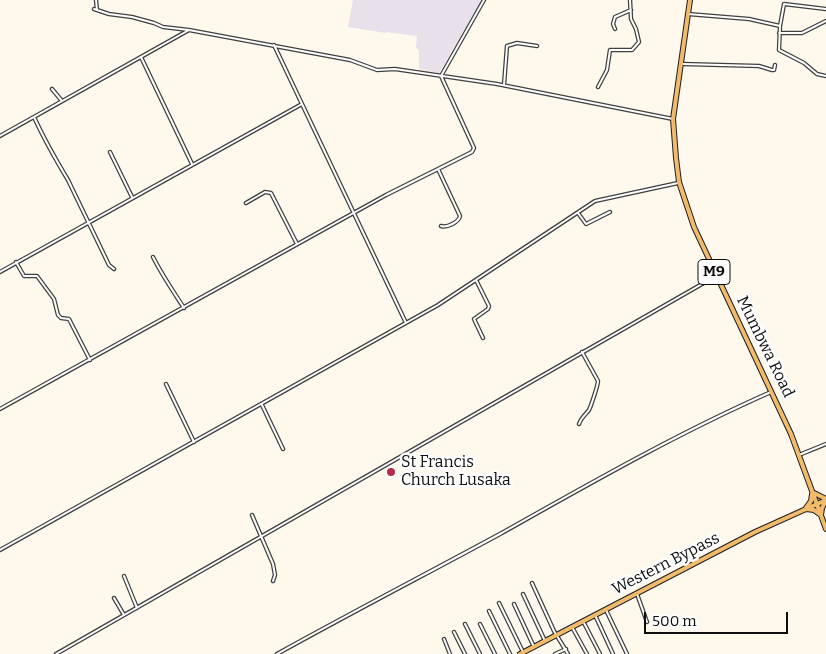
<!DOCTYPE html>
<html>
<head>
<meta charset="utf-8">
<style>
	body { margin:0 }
	#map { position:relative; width:826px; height:654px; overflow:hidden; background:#fef8ed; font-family:Bitter,serif }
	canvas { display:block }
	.scale { position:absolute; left:644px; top:612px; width:144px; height:22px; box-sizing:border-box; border:2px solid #0d0d0d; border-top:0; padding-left:6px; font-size:15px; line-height:18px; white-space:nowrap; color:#0d0d0d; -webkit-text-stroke:4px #fff; paint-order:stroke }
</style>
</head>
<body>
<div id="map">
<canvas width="826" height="654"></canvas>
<div class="scale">500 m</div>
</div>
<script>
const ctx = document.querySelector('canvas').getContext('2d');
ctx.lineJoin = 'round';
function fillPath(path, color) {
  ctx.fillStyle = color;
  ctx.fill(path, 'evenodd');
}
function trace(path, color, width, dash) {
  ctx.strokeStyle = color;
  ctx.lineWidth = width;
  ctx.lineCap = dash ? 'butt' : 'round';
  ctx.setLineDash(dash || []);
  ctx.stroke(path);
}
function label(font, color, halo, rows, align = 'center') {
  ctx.font = font + ' Bitter,serif';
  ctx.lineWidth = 5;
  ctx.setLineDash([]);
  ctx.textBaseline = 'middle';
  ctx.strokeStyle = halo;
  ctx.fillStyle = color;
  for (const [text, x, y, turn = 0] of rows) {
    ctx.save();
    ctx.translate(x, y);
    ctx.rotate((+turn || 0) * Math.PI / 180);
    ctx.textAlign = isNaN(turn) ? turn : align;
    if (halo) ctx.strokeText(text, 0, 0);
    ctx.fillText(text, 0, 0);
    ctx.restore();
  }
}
const industrial = new Path2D(`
	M353 0H482L439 73 419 69V50L416 48 417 36 386 32V33L348 27Z`);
const street = new Path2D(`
	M96 0 97 10
	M94 9 109 14 132 17 154 23 163 27 189 30
	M826 9 784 4 780 26 779 50 804 63 817 74 826 76
	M688 14 749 19 780 26
	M615 29 613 24 615 17 631 10
	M779 33H802L826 21
	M274 45 406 323
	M141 57 192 164
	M683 64 759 66 772 70H774L775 65
	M504 85 507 46 517 43 537 46
	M598 87 607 70 610 50H632L639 42 636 29 631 19 630 0
	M52 89 62 101
	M34 117C44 139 56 160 68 180L109 265 114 269
	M0 136 189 30 350 60 377 70 395 69 497 84 673 119
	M110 152 132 197
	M438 169 460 216C459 222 447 228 441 226
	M246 203 265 192 271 193 297 244
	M578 213 586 224 610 212
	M153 257C162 275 173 291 184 308
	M16 262 24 276H37L54 299 58 315 61 318 69 319 90 360
	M0 272 302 104
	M476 280 489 306 488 309 474 319 483 338
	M166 384 194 442
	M262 405 283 449
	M0 409 386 195 472 152 474 148 441 76 484 0
	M579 424C581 418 585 415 589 410 591 406 598 385 598 381L582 352
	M799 455 826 444
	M252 515 273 564 275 575 273 581
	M0 550 438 305 595 201 678 183
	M124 576 137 608
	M532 583 554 631 568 654
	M523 594 545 641
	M637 594 647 622
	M114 598 124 615
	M499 603 523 652
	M514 604 534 647
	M606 610 627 654
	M489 611 510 654
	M595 615 613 654
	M583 621 600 654
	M465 624 480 654
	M480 624 495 654
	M572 627 587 654
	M454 632 465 654
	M444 639 450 654
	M56 654 716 276
	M277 654C351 613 426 574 500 534 589 484 678 433 771 392
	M555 654 566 649`);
const primary = new Path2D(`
	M690 0 673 119 676 158 679 182 694 227 791 434 826 529
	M814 493 826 499
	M806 508 811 501 812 494
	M806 509 814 510 821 515 822 508 826 501
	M520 654 755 532 826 500`);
const markers = [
	[391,472,5,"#b52d49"]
];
const shields = [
	[714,272,32]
];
const shieldNames = [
	["M9",714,272]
];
const streetNames = [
	["Mumbwa Road",765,347,64],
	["Western Bypass",666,564,-27]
];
const poiNames = [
	["St Francis",401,463],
	["Church Lusaka",401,481]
];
fillPath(industrial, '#e8e1eb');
trace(street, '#404040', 4.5);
trace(primary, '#1e1e1e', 6);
trace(street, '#fff', 2);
trace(primary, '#f1bb6b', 4);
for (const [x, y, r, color] of markers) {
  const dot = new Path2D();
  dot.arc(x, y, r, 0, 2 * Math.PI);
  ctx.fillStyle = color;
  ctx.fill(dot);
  trace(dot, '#fff', 2);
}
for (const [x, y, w] of shields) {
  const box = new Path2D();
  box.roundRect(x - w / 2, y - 12.5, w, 25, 4);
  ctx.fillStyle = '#fff';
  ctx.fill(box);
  trace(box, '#0d0d0d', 1);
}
label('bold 15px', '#0d0d0d', null, shieldNames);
label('16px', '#0d0d0d', '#fff', streetNames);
label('16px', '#0d0d0d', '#fff', poiNames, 'left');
</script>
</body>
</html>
